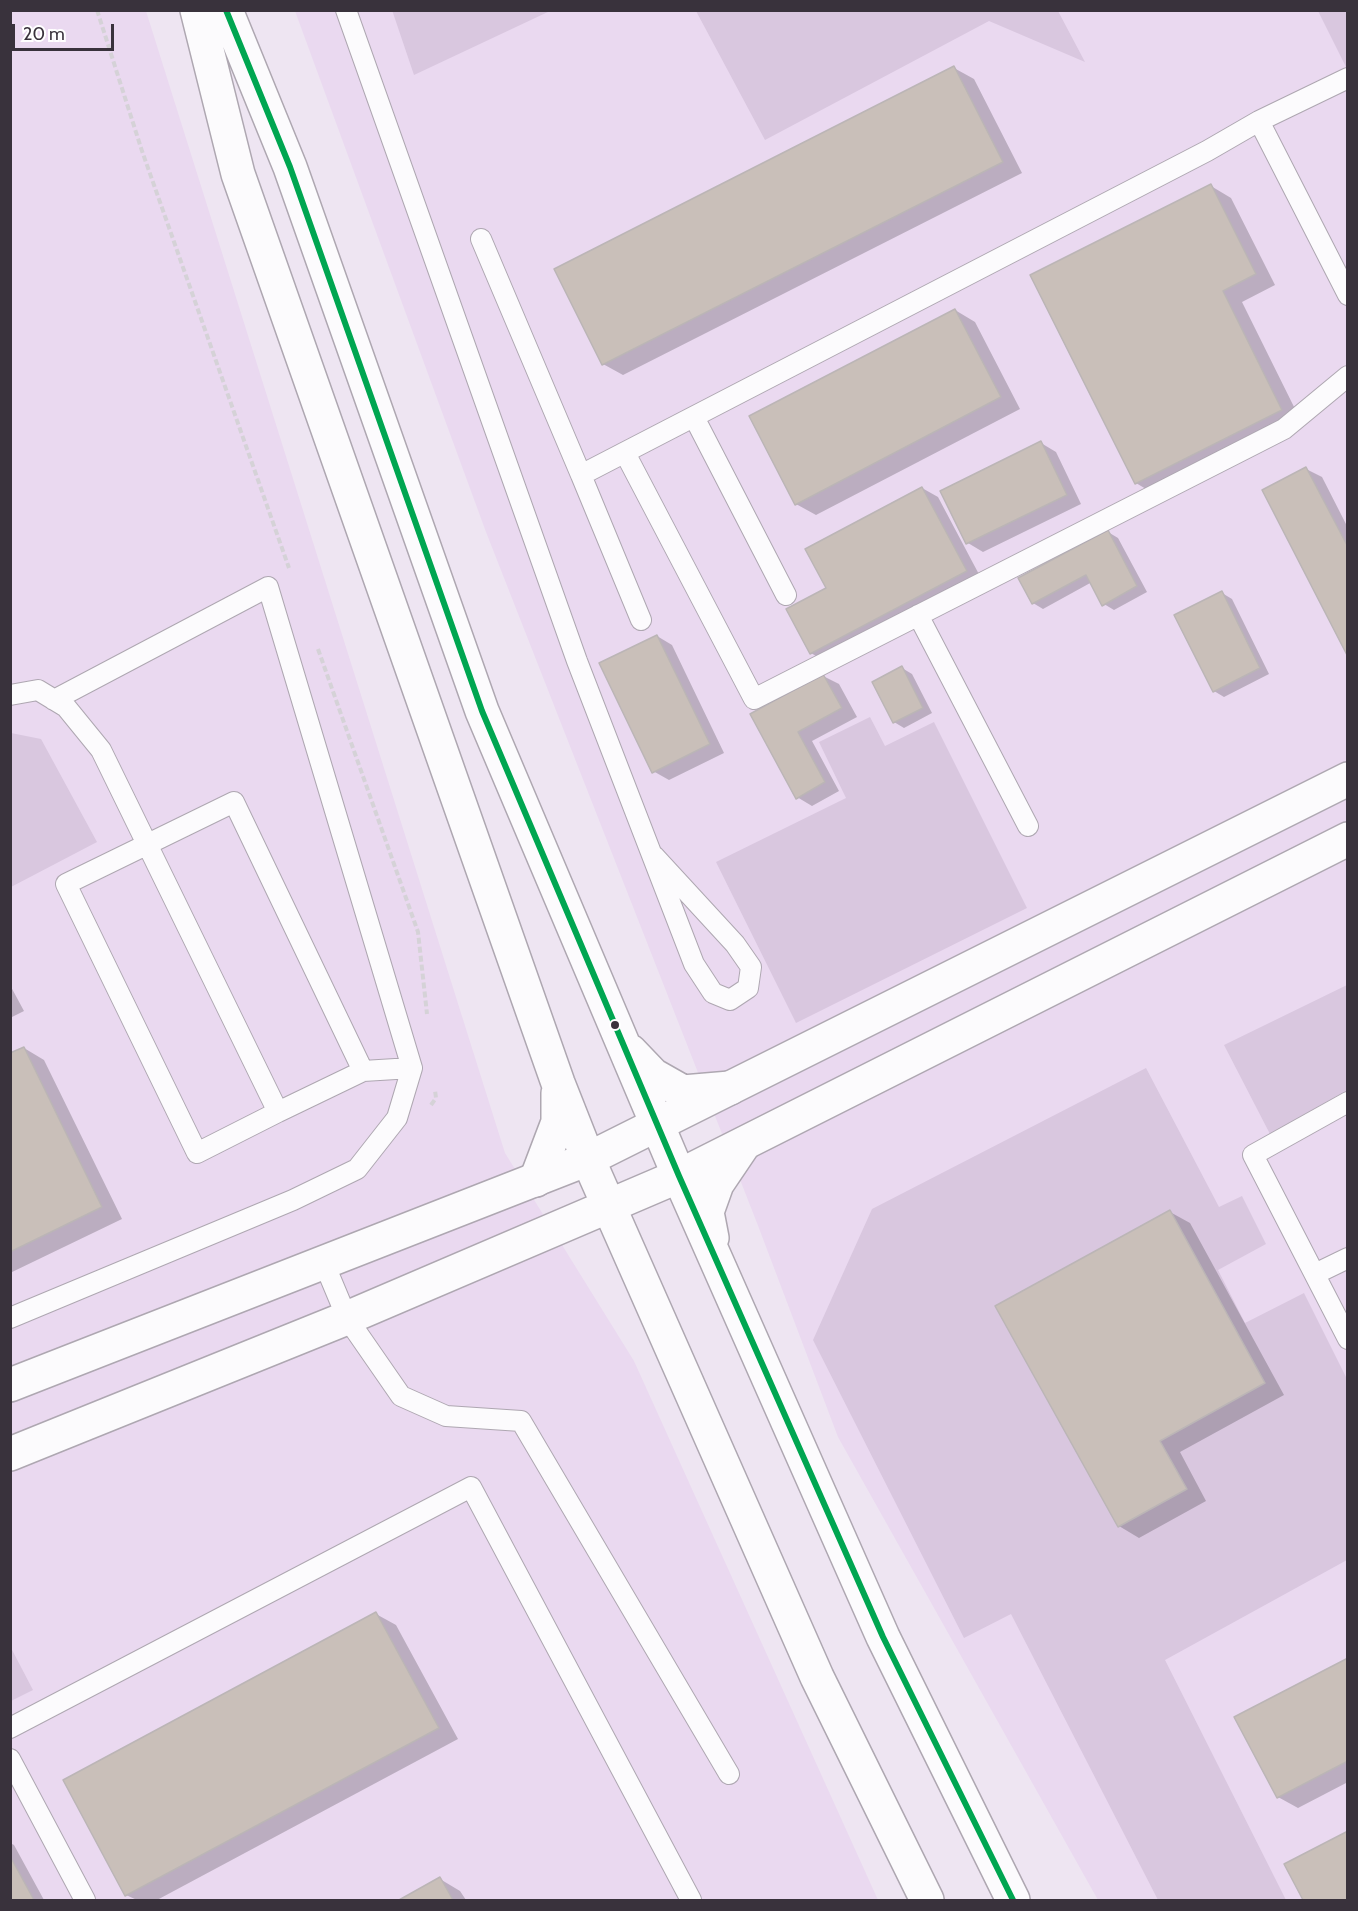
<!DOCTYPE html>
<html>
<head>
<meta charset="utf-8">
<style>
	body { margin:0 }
	#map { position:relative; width:1358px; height:1911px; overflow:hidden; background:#eee5f2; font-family:Cabin,sans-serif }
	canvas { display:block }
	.frame { position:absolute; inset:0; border:12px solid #39323c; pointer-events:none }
	.scale { position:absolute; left:12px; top:24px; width:102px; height:27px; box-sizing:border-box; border:3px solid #39323c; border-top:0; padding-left:8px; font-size:18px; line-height:21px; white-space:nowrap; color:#39323c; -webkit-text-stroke:4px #fff; paint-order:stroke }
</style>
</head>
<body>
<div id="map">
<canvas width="1358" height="1911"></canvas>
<div class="frame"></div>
<div class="scale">20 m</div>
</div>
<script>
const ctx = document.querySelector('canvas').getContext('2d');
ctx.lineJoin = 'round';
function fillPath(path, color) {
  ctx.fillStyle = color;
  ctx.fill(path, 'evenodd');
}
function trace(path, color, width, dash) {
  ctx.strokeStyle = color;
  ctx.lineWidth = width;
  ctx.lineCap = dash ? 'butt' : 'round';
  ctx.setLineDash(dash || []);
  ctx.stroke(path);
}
const built = new Path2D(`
	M11 11H146L505 1153 634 1361 878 1900H11Z
	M295 11H1347V1900H1098L838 1437 757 1223 486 532Z`);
const green = new Path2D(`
	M392 10H550V11L414 75Z
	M696 11H1058L1085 62 989 21 765 140Z
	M1318 11H1347V69Z
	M870 717 885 746 934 722 1027 908 796 1023 716 862 846 798 819 742Z
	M11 733 41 739 97 842 11 887Z
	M1347 985V1090L1270 1134 1224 1045Z
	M1146 1068 1219 1207 1242 1196 1266 1244 1218 1270 1245 1323 1304 1293 1347 1379V1560L1165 1660 1286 1900H1158L1011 1614 964 1638 813 1340 872 1209Z
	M10 1646 33 1690 11 1701H10Z`);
const shadow = new Path2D(`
	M954 68 974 79 1022 173 623 375 603 364Z
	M1211 186 1231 198 1275 285 1242 302 1301 421 1156 495 1136 483Z
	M955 310 975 322 1020 409 816 515 796 504Z
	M1041 443 1056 452 1081 504 983 552 968 543Z
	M1306 469 1322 477 1348 528V654Z
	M922 488 938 497 982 580 826 662 811 653 828 589Z
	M1108 532 1118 538 1147 592 1114 610 1104 604 1092 582 1043 609 1033 603Z
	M1222 593 1232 599 1269 674 1224 697 1214 691Z
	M657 636 672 645 724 753 669 780 653 771Z
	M902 668 912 674 932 713 904 728 894 722Z
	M823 676 839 684 857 717 812 741 839 791 812 806 797 797 752 715Z
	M10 985 24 1011 10 1018Z
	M24 1048 44 1060 122 1219 10 1273V1055Z
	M1170 1212 1190 1223 1284 1395 1180 1452 1206 1501 1139 1538 1119 1526Z
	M376 1614 396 1625 458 1739 157 1900H137L126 1895Z
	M1348 1660V1782L1298 1808 1278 1797Z
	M1348 1833V1900H1305L1286 1865Z
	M10 1843 14 1845 44 1900H10Z
	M440 1879 460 1891 466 1900H402Z`);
const building = new Path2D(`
	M954 66 1003 162 602 365 554 269Z
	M1211 184 1256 274 1223 291 1282 410 1135 484 1030 275Z
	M955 309 1001 397 795 505 749 416Z
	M1041 441 1067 495 966 544 940 491Z
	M1306 467 1348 547V657L1262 490Z
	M922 487 967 571 810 654 786 609 826 588 805 549Z
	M1108 530 1137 586 1102 606 1086 575 1032 604 1018 578Z
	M1222 591 1260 668 1213 692 1174 615Z
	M657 635 710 744 652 773 599 663Z
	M902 666 923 708 893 723 872 682Z
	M823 674 842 708 798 732 825 782 796 799 750 714Z
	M24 1047 102 1207 10 1252V1053Z
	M1170 1210 1265 1383 1160 1441 1187 1489 1118 1527 995 1306Z
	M376 1612 439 1728 125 1896 63 1780Z
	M1348 1658V1761L1277 1798 1234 1717Z
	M1348 1831V1900H1303L1284 1864Z
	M10 1856 34 1900H10Z
	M440 1877 453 1900H399Z`);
const path = new Path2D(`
	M97 10 142 151 289 568
	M318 649 418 932 427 1014
	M431 1105 436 1098 435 1090`);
const lane = new Path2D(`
	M346 10 577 661 694 964 713 993 730 1000 748 988 751 967 735 944 654 856
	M1259 121 1348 78
	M481 239 581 475
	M694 417 786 595
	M625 453 754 699 1284 429 1348 376
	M918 615 1028 826
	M641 620 581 475 1207 151 1259 121 1348 295
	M10 695 38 690 66 707 101 750 278 1112 197 1153 66 884 234 802 363 1071 412 1068 268 587 54 700
	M1348 1102 1253 1155 1348 1339
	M278 1112 363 1071
	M324 1263 347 1318 401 1396 446 1416 521 1421 729 1774
	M1315 1274 1348 1258
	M10 1318 293 1200 357 1169 397 1118 412 1068
	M10 1728 471 1487 691 1900
	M10 1759 85 1900`);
const street = new Path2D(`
	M10 1385 588 1159 1348 779
	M10 1454 347 1318 679 1176 1348 839`);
const highway = new Path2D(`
	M197 10 238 174 558 1083 588 1159 817 1677 927 1900
	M226 10 290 167 482 711 679 1176 883 1637 1013 1900
	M630 1051 653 1075 683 1092 730 1088
	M536 1180 558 1122V1093
	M712 1238 707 1212 717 1184 744 1144`);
const bus1 = new Path2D(`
	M226 10 290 167 482 711 679 1176 883 1637 1013 1900`);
const markers = [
	[615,1025,5,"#39323c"]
];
fillPath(built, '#ead9f0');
fillPath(green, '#d9c7df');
fillPath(shadow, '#0003');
fillPath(building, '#c9bfb9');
trace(building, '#bbb5b6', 1.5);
trace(lane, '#aea7b1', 22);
trace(street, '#aea7b1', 36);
trace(highway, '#aea7b1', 36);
trace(path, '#d5d2d7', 4, [6, 3]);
trace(lane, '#fcfbfd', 20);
trace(street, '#fcfbfd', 33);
trace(highway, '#fcfbfd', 33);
trace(bus1, '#00a651', 6);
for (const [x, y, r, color] of markers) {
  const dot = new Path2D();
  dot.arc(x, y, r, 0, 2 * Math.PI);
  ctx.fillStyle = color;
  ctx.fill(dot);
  trace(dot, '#fff', 2);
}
</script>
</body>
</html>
